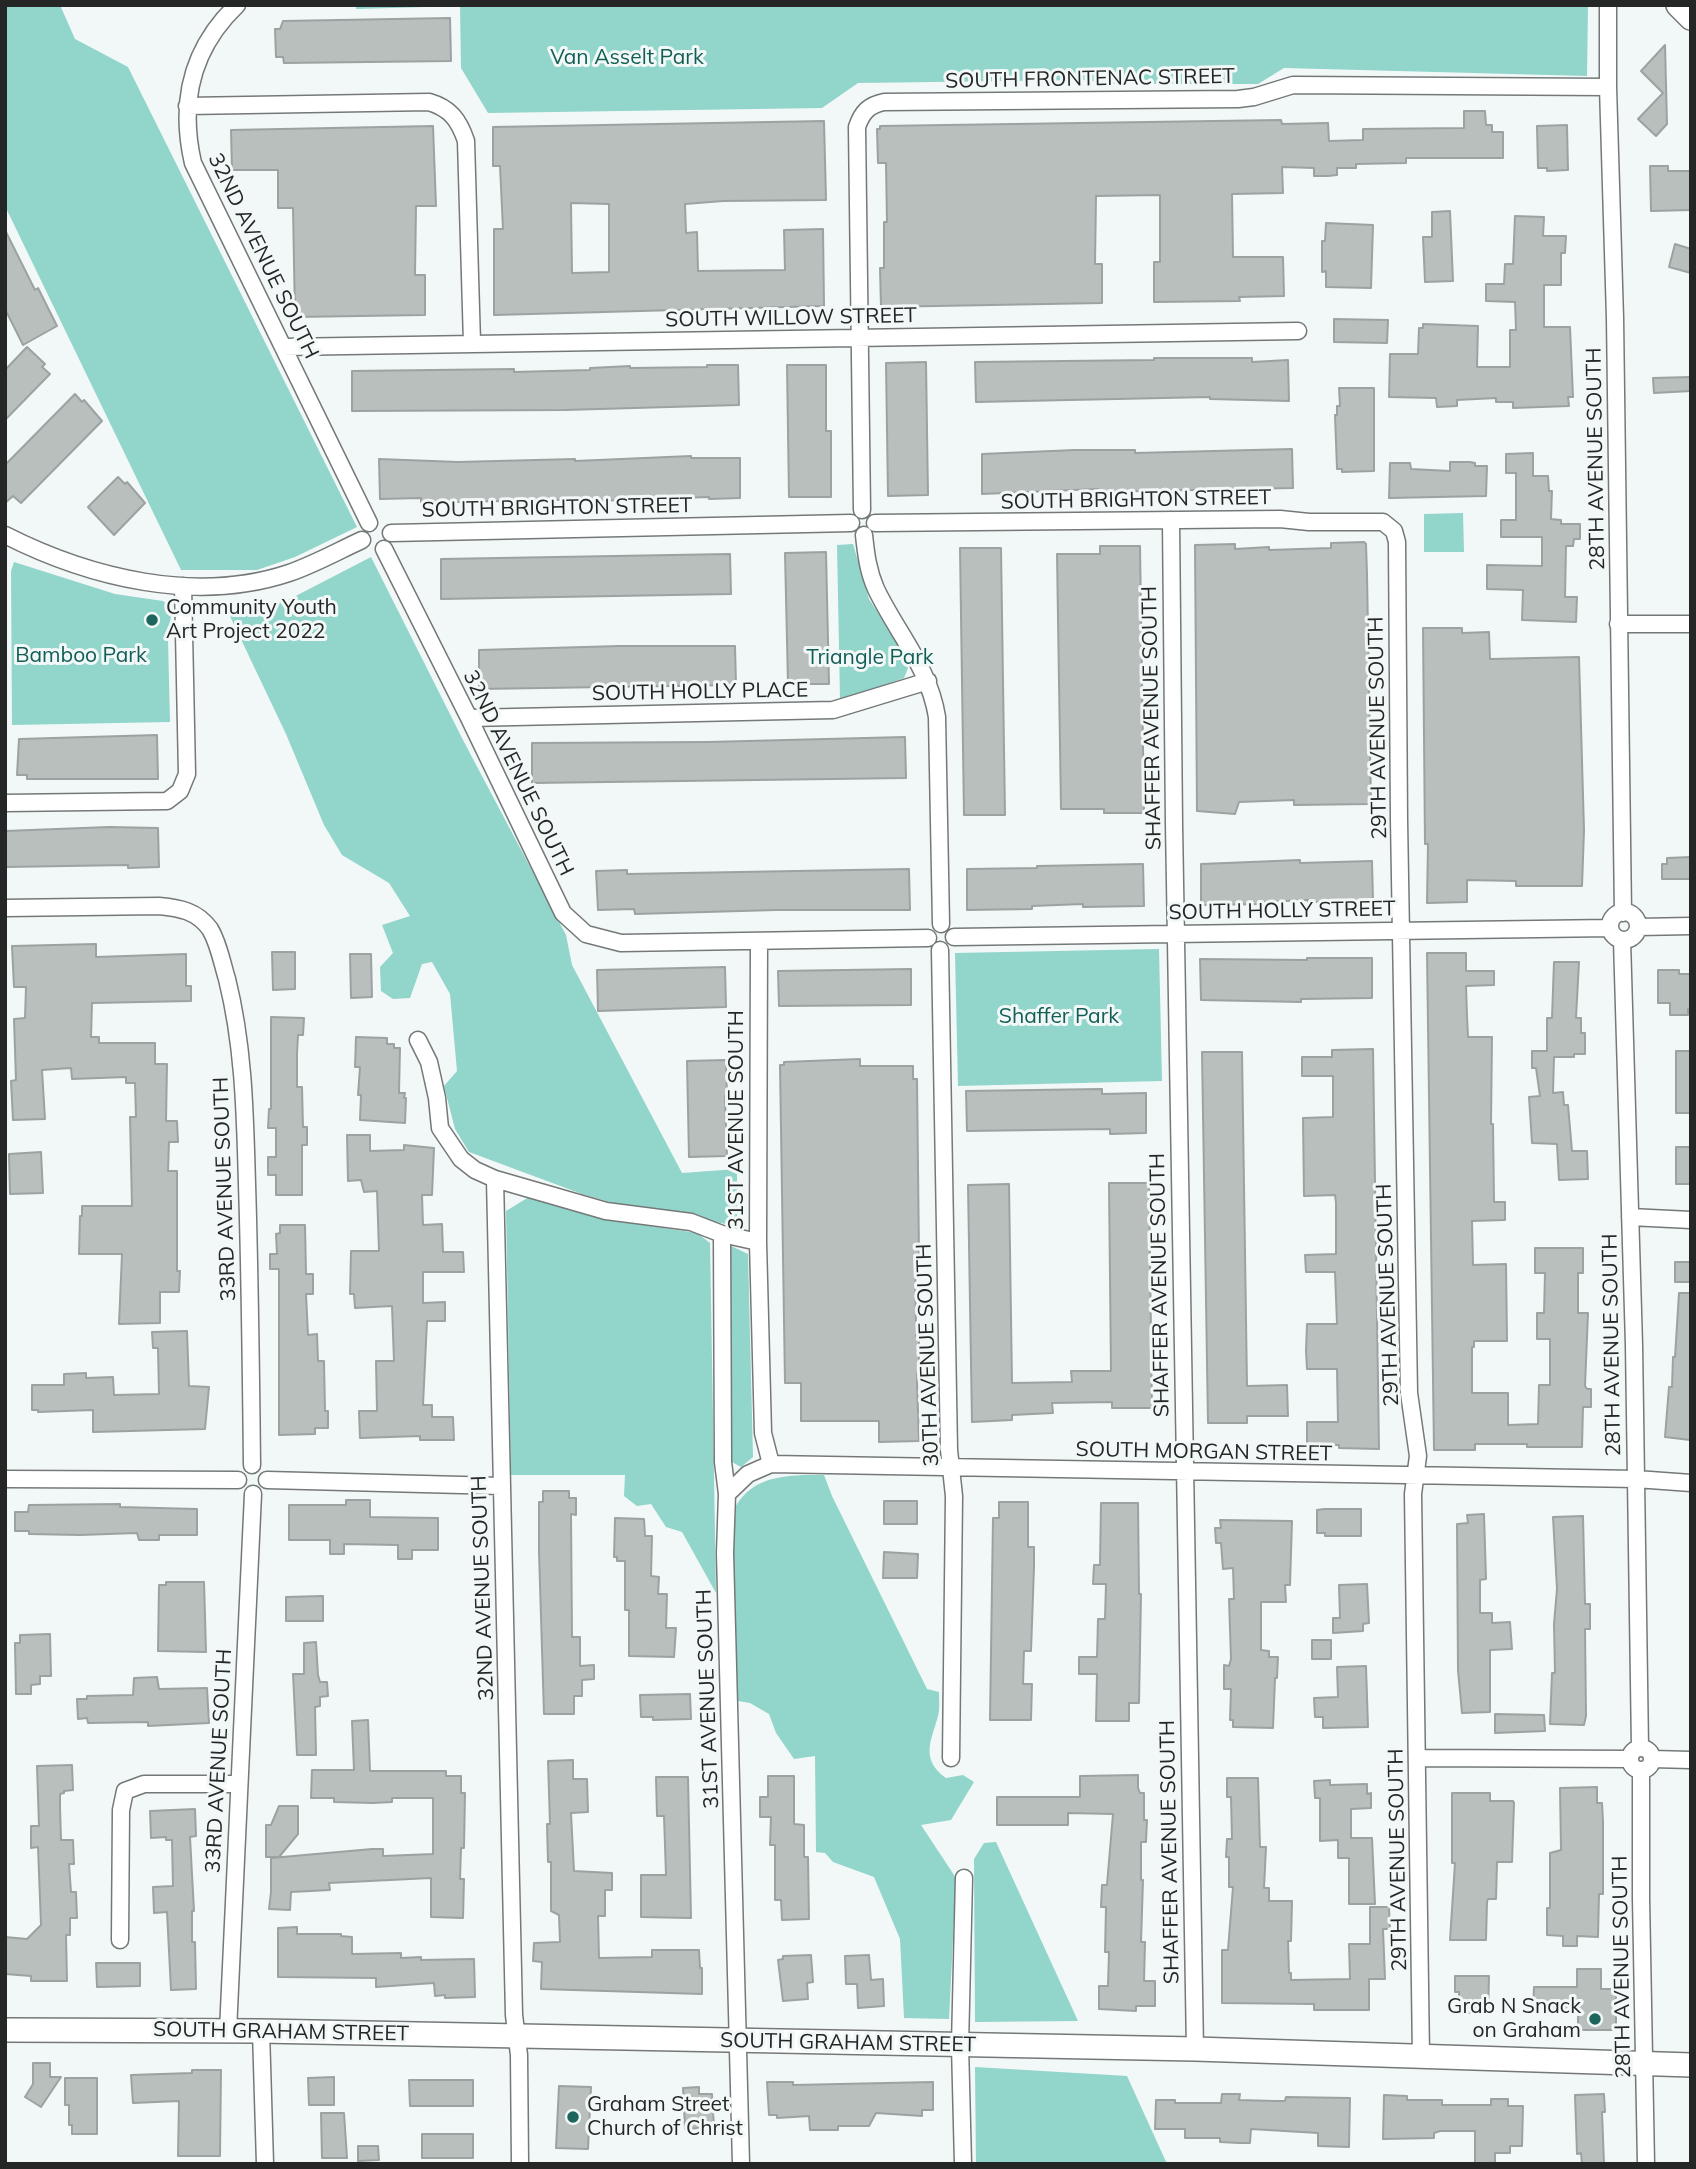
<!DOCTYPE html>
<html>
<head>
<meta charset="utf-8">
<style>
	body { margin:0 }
	#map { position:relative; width:1696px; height:2169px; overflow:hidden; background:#f2f8f7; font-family:Mulish,sans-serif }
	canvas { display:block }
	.frame { position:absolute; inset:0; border:7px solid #252726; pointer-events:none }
</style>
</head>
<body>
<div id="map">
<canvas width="1696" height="2169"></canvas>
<div class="frame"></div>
</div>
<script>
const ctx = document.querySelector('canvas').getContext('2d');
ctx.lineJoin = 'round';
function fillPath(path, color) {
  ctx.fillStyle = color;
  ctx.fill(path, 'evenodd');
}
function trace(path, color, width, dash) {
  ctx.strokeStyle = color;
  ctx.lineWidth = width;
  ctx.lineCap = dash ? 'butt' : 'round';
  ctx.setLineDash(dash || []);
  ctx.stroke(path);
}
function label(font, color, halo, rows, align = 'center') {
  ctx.font = font + ' Mulish,sans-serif';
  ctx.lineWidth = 6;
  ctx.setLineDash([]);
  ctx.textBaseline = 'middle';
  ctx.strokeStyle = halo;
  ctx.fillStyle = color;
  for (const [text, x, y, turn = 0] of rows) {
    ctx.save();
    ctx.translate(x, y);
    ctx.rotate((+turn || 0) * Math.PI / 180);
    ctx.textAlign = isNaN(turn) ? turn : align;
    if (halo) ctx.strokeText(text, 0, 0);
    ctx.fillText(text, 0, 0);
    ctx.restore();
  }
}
const green = new Path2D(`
	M5 5H60L75 39 128 67 357 527 295 557 257 570H181L5 206Z
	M356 5H1588L1587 76 1284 68 1258 84H1106L1087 80 858 83 822 108 488 113 461 68 460 6 356 9Z
	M1463 513 1464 552H1424V514Z
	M853 544 869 599 901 648 908 668 904 678 853 696 840 699 837 545Z
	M371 557 463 740 566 935 572 965 682 1173 737 1169V1226L617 1204 582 1194 469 1152 455 1129 444 1086 457 1071 450 994 432 962 422 964 410 998 393 999 381 991 380 967 393 953 382 925 410 916 389 883 342 855 324 825 286 734 228 612 270 606 288 600Z
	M14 562 115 594 163 601 172 607 168 639 170 722 12 725 11 571Z
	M1159 949 1162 1081 958 1086 955 953Z
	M529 1197 603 1219 697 1233 710 1243 716 1593 682 1532 666 1527 651 1504 637 1506 624 1496 625 1475H511L506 1211Z
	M729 1245 748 1254 753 1457 741 1467 732 1462Z
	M802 1475H824L832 1496 927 1689 939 1692C939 1700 940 1708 938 1716 932 1739 919 1759 946 1778L963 1775 974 1782 951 1820 921 1825 956 1878 949 2019 904 2018 900 1939 874 1877 833 1862 825 1853 816 1852 815 1756 794 1759 776 1733 769 1714 750 1703 738 1701C737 1674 728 1516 737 1504 753 1480 775 1477 802 1475Z
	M996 1842 1078 2021 975 2022 974 1859 984 1843Z
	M975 2067 1127 2076 1167 2164H976Z`);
const building = new Path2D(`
	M450 18 451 61 284 63 283 57H276L275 29H280L283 21Z
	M1665 45 1667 124 1656 136 1638 119 1663 93 1641 71Z
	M1464 111H1485L1486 125H1492V132H1503V158H1406V163L1356 164V168H1337V175L1328 176H1314V168L1282 167 1283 193 1232 194 1233 257H1283L1284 296 1239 297 1240 301 1154 302V262H1160V195L1096 196 1095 264H1102V303L881 307 880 268H884V222H887L886 163H878L877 129H880V126L1281 120 1282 124 1328 123 1329 141 1363 140V129L1464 128Z
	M824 121 826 200 723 201 685 204 686 233 697 232 698 271 785 270 784 230 823 229 824 306 494 315V229H503L500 166H493V127ZM571 203 609 204V272L572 273Z
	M1567 125 1568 170 1547 171V168H1538L1537 126Z
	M433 126 436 206H416L415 275H425V315L295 317 293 208H278V170H232L231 130Z
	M1650 166H1668V171H1691V210L1651 211Z
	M1450 211 1453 281 1425 282 1423 237H1432V212Z
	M1515 216 1544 217 1543 236H1566L1565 253H1561V285H1544V327H1570L1573 397H1568L1569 406 1513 408V402H1496V398L1457 400V406L1437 407 1436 398 1389 397 1390 354H1418L1419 328H1423V324L1478 326 1477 367H1510V330H1516L1515 302 1486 301V284H1504L1505 264H1513Z
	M1326 223 1373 225 1371 288 1326 287V271L1322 272V241H1325Z
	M5 230 35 290 38 288 57 326 23 345 5 309Z
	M1675 244 1691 249V273L1669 267Z
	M1334 319 1388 320 1387 343 1334 342Z
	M27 347 45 364 42 367 50 374 5 420V370Z
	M1154 358H1252V362L1288 360 1289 401 1210 399V397L976 402 975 362 1154 360Z
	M926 362 928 495 888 496 886 363Z
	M707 365H738L739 405 565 410 352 411V371L514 369V372L590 370V368L630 366V368L707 367Z
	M787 365H826V431H831V497H789Z
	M1691 377V391L1654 393 1653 378Z
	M1339 388H1374V471L1342 472V469H1337L1335 415H1337V406H1340Z
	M75 394 82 402 84 400 102 421 21 503 13 496 5 503V465Z
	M1292 449 1293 488 1098 492V489L982 494V454L1075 450H1135V453Z
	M1533 453V476H1548L1549 491H1552L1551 519 1561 520V524H1580V539H1574L1573 546H1566L1565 597H1577L1576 622 1522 620 1523 590 1487 589V565L1542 566V537H1501V520H1516V473H1506V454Z
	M691 456V458H740V498L709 499V497L595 501V499L458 502H421V498L380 499 379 459 458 462 575 459V461Z
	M1450 462H1470L1475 463V466H1487L1486 496 1389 498 1390 463H1410L1411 469 1450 471Z
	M118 477 125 484 127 482 145 503 114 535 88 507Z
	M1364 542 1366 544 1367 574 1371 804 1294 805V800L1239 802 1235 814 1197 811 1195 545 1235 544V549L1269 547V550L1331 548V543Z
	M1100 546H1140L1144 813H1104V809H1061L1057 554H1100Z
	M960 548H1001L1005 815H964Z
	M826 552 829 684H788L785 553Z
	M730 554 731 594 441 599V559Z
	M1423 628H1462V633L1489 632 1490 659 1579 657 1584 830 1582 886H1516V881L1467 880V902L1427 903 1428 844H1425Z
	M619 646H735L736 685 479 689V650Z
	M157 735 158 779H27V775H17L19 739Z
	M905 737 906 778 532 783V743L708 742Z
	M109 827 158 828 159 867 128 868V865L5 867V831Z
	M1691 857V879H1662V864H1667V858Z
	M1300 860V863L1372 861 1373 901 1308 902V900L1264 902V904L1201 905V864Z
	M1143 864 1144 906 1083 907V904L1032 906V909L967 910V869L1037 868V866Z
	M909 869 910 910H776L635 914 634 909 598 910 596 871 627 870V874Z
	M96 944V957L186 954V986H191V1001L92 1003 91 1037H99V1043H155V1064H167L166 1121H177L178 1142H169L168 1171H177V1271H180L179 1292H160V1323L119 1324 122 1254H79L80 1216H82V1206H132L130 1117H136L135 1083H126V1077L72 1079 71 1068 42 1070 45 1119 13 1120 11 1081 16 1080 14 1019 25 1018 26 987H14L12 946Z
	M272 952H295V989L273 990Z
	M1427 953H1466V971H1494V985L1466 986 1467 1016 1468 1037H1492L1491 1124H1493L1494 1202H1505V1220L1472 1221 1473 1265 1506 1264 1507 1341H1474V1347H1472V1393H1508V1425L1538 1424 1539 1385H1550V1339H1537V1313H1544L1545 1273H1535V1248H1583V1273H1578V1313H1588L1585 1386 1587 1389H1591V1407H1583L1582 1447H1527V1444H1475V1450H1434Z
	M350 954H371L372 997 351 998Z
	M1307 958H1372V998L1301 999V1002L1201 1000 1200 959 1307 960Z
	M1554 962H1579L1576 1018H1581V1033H1585V1054H1574V1057H1554L1553 1093 1563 1092 1564 1105H1568L1572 1151H1587L1588 1179 1559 1180 1557 1144 1532 1143 1529 1097 1540 1096 1536 1068H1532V1051H1547V1018H1552Z
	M725 967 726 1007 598 1011 597 970Z
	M911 969V1005L779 1006 778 971Z
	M1658 970H1679V974H1691V1009H1688V1015H1670V1003H1658Z
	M271 1017 304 1018 303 1035H298L297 1054V1087H302L303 1127H307V1145H302V1195H276V1175H268V1157H276V1128H268L269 1109H271Z
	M356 1037 387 1038V1044H394V1048H400L399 1093H405L404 1098H406L405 1123 360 1120 361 1095H358L360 1067H355Z
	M1373 1049 1379 1449 1339 1448V1445H1307V1422H1338L1337 1369H1307L1306 1351 1307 1324H1337L1335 1272H1306L1305 1255 1336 1254V1203L1335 1195 1304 1196 1303 1118 1333 1117V1076H1302V1057H1332V1050Z
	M1676 1051H1691V1113H1676Z
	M1202 1052H1242L1247 1386 1287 1385 1288 1416H1247V1423H1208Z
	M860 1059V1066H913V1079H917L919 1256 915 1255 916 1330V1336H919V1374H917V1381L919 1441 879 1442V1421H801V1383H785L780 1065H784V1062Z
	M726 1060 727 1096H725L727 1156 689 1157 687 1061Z
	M1102 1089V1094L1146 1093V1133L1110 1134V1129L967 1131 966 1091Z
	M347 1135H370V1151L404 1150V1145L434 1148 432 1195H422L423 1225 442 1224 443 1252H463L464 1272H423V1303L445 1302V1321H427L423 1405H432V1417H453L454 1440H420V1436L360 1438 359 1411H377L376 1361H394L392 1306 355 1308 354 1294H350L351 1251H379L377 1191 364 1192 361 1180 348 1181Z
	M1676 1147H1691V1184H1676Z
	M41 1152 43 1193 10 1194 9 1154Z
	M1109 1183H1149L1152 1408H1112V1402L1052 1403 1053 1413 1012 1415V1420L972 1422 968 1185 1009 1184 1012 1383 1072 1382 1071 1371H1111Z
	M280 1225H305L306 1274H313V1294H306L308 1335 317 1334 318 1361H324L325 1411H328V1428H315V1434L279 1435V1269H270V1254H277L276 1234 280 1233Z
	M1675 1262H1691V1282H1675Z
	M1679 1293H1691L1690 1440 1665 1437 1669 1387H1672L1673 1357H1675Z
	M187 1331 189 1386 209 1387 205 1429 93 1432V1410L38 1412V1410H32V1385H64V1374L86 1373V1378L113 1377 114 1395 159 1394 158 1348H153L152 1332Z
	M543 1491H569V1498H576V1515L571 1514 572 1637H580V1666L594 1665V1679L582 1680V1696H574V1714H544L539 1552V1502H543Z
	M346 1500H370V1517L438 1518V1550H412V1559H398V1545L344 1544V1554H330V1540H289V1505H346Z
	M884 1501H917V1524H884Z
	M999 1502H1028V1547H1034V1567L1031 1651H1024L1023 1684H1032L1031 1720H990L993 1518H999Z
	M1101 1503H1138L1139 1594H1141L1139 1703H1129V1721H1096L1097 1674H1079V1657H1097L1098 1619H1105L1106 1584H1093L1094 1565H1100Z
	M120 1504V1507L197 1509V1535H159V1540H139L137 1533 80 1535 29 1534V1531H15V1512H28L29 1505Z
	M1324 1509H1361V1536H1325V1533H1317V1510Z
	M1484 1514 1486 1579 1480 1580V1613H1492V1623L1510 1622 1512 1649 1490 1650V1712L1462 1713 1458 1670 1457 1524 1468 1523 1467 1515Z
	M1583 1516 1585 1604H1590V1629H1585L1586 1716 1584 1725 1550 1724 1552 1673H1555L1554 1624 1557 1589 1553 1517Z
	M615 1518 644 1519 645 1536H652L651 1576 659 1577 658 1594H667L666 1628H676L674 1657 629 1656V1610H625V1561H617V1557H614Z
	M1220 1520 1292 1521 1290 1585H1285L1286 1602H1261V1650L1269 1651V1657H1278L1277 1678H1275L1273 1728 1233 1727V1720H1230L1231 1689H1224V1665L1229 1666 1231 1659 1229 1599H1234L1233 1568 1223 1569 1221 1543H1216L1215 1528H1221Z
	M884 1552 918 1554 917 1578H883Z
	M166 1582H204L206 1652 158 1651 159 1585H166Z
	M1367 1584 1369 1623 1363 1624V1631L1333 1633V1618H1340L1339 1585Z
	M323 1596V1621H286V1597Z
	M50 1634 51 1676H40V1684L31 1685V1694H16L15 1643H20V1635Z
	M1312 1640H1331V1659H1312Z
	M316 1642 318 1675 320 1682H327L328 1696 320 1697V1706L315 1707 316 1755H297L293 1674H304V1643Z
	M1366 1666 1368 1727 1323 1728V1717H1315L1314 1698 1338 1697 1337 1667Z
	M157 1677 159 1689 207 1688 209 1723 148 1726V1722L88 1723 87 1718 78 1719 77 1699H87V1696L133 1695 134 1678Z
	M690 1694 691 1719 653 1720V1717H641L640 1695Z
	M1495 1714 1544 1715 1545 1731 1495 1733Z
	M368 1720 370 1771H446V1776H461V1793H465L464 1848H461L460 1879H464L463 1918 431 1917V1878L329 1883 330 1890 291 1892 290 1910 269 1909 271 1892V1858L372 1849H383V1856L433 1854V1798H392V1802L373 1803 334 1802V1798H311L312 1770H354L352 1721Z
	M573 1760V1779H587L588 1812 571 1813 574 1871 612 1873V1890H605V1916H598L599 1958 652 1957V1950H699L700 1968H702V1994L541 1989 542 1962 533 1961 534 1943 560 1942 559 1915 551 1911V1862H548L547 1824H550L548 1761Z
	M72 1765 73 1790 64 1791V1793L60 1794V1807L61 1840H73L74 1864H69L71 1892H76L77 1918H70V1935H66L67 1981H31V1976L5 1974V1937L27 1939 41 1925 38 1847 31 1848V1826H39L37 1766Z
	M1138 1775V1788L1140 1793H1144V1820H1147L1146 1842H1141V1880H1143L1141 1942H1145L1144 1981H1155V2006H1136V2011L1099 2009V1986H1108L1109 1952H1105L1106 1907H1101L1102 1885H1107L1113 1814 1068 1813V1825H997V1797H1080V1776Z
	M768 1776H794V1824L804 1825V1857H808L809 1919 782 1920 781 1900H775V1845H770L771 1817H760V1797H768Z
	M656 1777H688L691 1918 641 1917V1875H666L664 1816H657Z
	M1227 1778H1258L1260 1847H1266L1264 1888H1269V1901H1292L1291 1941H1288L1289 1973H1291V1980L1350 1979 1349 1944H1370V1907H1389L1390 1929H1383L1385 1979H1369V2010H1314V2004L1222 2003V1950H1228L1233 1887H1229V1857H1226L1227 1839H1232L1231 1797H1227Z
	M1330 1780V1785L1367 1784V1794L1371 1793V1808L1351 1809V1838H1372L1375 1904H1349V1858H1338V1840L1320 1841V1798H1315L1314 1781Z
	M1597 1787V1803H1602L1603 1821V1894H1599L1598 1937 1577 1936V1946H1563V1936L1547 1935V1908H1550V1853L1561 1850 1560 1788Z
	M1452 1793H1490V1801H1513L1514 1803 1512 1862H1497L1496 1899H1488L1487 1902 1486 1940H1450L1455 1863H1452Z
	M279 1806H298V1834L279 1857H266V1825H271Z
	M195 1809 196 1836 190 1837 194 1911H192V1942H195L196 1989 171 1990 167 1912 154 1913 153 1887 173 1886 172 1840H166V1837L151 1838 150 1811Z
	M297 1927V1934H341V1936L352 1937V1954L401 1953V1958L421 1957V1960L474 1959 475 1997 445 1998V1995L435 1996 434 1983 376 1987V1978L278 1977V1928Z
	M811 1955 813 1982 807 1983 808 1999 783 2001 778 1960 783 1959V1956Z
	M869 1955 871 1980 883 1979 884 2006 858 2008 857 1984H846L845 1956Z
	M96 1963H140V1986L97 1987Z
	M1577 1969H1601V1989H1616V2030H1578V2012L1533 2011 1534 1987H1577Z
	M1455 1976H1489L1488 2013H1459V1992H1455Z
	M33 2063H50V2077H61L41 2107 25 2097 33 2084Z
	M192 2070H221L220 2156H178L179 2101 133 2103 131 2075 192 2073Z
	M334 2077V2105H309L308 2078Z
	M65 2078H97V2134H72V2125H69V2105H65Z
	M409 2080H473V2106H410Z
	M767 2082H793V2085L933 2082V2110H922V2116L876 2113 869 2126H838V2130H810L809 2116 777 2118V2115H769Z
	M559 2086 591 2087 588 2149 556 2148Z
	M699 2087V2094H712L714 2127 685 2129 683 2088Z
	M1222 2094H1240L1239 2100 1275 2101H1285L1286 2097 1350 2098 1349 2147 1318 2146V2133L1251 2129 1250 2143H1239L1220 2142V2138H1185V2129H1155L1156 2100H1175V2103H1221Z
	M1604 2094 1605 2112H1602L1604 2164H1582L1581 2153 1577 2154 1575 2095Z
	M1384 2095 1407 2096V2100H1442V2105H1491V2099H1508V2106H1523L1522 2146H1510V2153H1495V2164H1475V2131H1440L1434 2133V2138L1383 2139Z
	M321 2113H344L347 2158H322Z
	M422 2134H473V2158H422Z
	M358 2146H378L379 2160 358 2161Z`);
const street = new Path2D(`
	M237 5C191 49 179 102 193 163L369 523
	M1608 5V87L1615 318 1623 913
	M187 106 429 102C450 108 459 120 466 141L472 343
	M283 347 1298 331
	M862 510 857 127C862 112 869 105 884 102L1238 99 1254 97 1293 85 1608 87
	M1171 520 1174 824 1195 2049
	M875 523 1280 519 1309 522H1383L1394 531 1397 542 1399 820 1409 1393 1418 1456 1413 1494 1421 2057
	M391 533 851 523
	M5 535C90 578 196 604 289 573 315 564 338 551 362 540
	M864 535C866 554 868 571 876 589 897 633 929 667 937 717L941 924
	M384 549 469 718 563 913 586 934 621 943 928 938
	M1618 624H1691
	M469 718 833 710 928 681
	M5 803 167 801 180 791 187 774 183 586
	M5 908 159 906C180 908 197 911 210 929 219 944 222 963 227 979 244 1047 245 1115 247 1184 250 1278 251 1372 252 1465
	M1610 926a14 14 0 1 1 28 0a14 14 0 1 1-28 0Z
	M1638 927 1691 926
	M954 937 1610 928
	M1622 940 1634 1345 1640 1748
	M759 942 758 1242 763 1433 771 1464
	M940 950 949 1450 954 1496 951 1758
	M418 1040 429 1062 437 1098 440 1128 461 1159 475 1170 495 1179 514 2015 519 2055 520 2164
	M495 1179 606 1211 691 1222 722 1234 758 1242
	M1630 1217 1691 1220
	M722 1234 723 1462 727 1494 725 1553 741 2164
	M5 1479 238 1480
	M267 1480 501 1486
	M727 1494 748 1474 771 1464 1636 1479 1691 1483
	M1630 1759a11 11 0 1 1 22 0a11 11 0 1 1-22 0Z
	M1418 1758 1630 1759
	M1652 1759 1691 1760
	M1641 1770V1898L1646 2164
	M120 1940 121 1810 125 1791 144 1784H238
	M228 2031 253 1494
	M261 2031 265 2164
	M963 2164 960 2045 964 1878`);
const secondary = new Path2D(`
	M1678 5 1691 18
	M5 2030 261 2031 1195 2049 1691 2065`);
const markers = [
	[152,620,7,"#1c665d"],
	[1595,2019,7,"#1c665d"],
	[573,2117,7,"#1c665d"]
];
const parkNames = [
	["Van Asselt Park",627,58],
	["Bamboo Park",81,656],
	["Triangle Park",870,658],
	["Shaffer Park",1059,1017]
];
const streetNames = [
	["SOUTH FRONTENAC STREET",1090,79,-1],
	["32ND AVENUE SOUTH",263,256,64],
	["SOUTH WILLOW STREET",791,318,-1],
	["28TH AVENUE SOUTH",1596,459,-91],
	["SOUTH BRIGHTON STREET",1136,500,-1],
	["SOUTH BRIGHTON STREET",557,508,-1],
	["SOUTH HOLLY PLACE",700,692,-1],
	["SHAFFER AVENUE SOUTH",1152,718,-91],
	["29TH AVENUE SOUTH",1378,728,-91],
	["32ND AVENUE SOUTH",518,773,64],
	["SOUTH HOLLY STREET",1282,911,-1],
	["31ST AVENUE SOUTH",737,1120,-90],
	["33RD AVENUE SOUTH",225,1189,-92],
	["SHAFFER AVENUE SOUTH",1160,1285,-91],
	["29TH AVENUE SOUTH",1388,1295,-92],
	["28TH AVENUE SOUTH",1612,1345,-91],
	["30TH AVENUE SOUTH",928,1355,-92],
	["SOUTH MORGAN STREET",1204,1452,1],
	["32ND AVENUE SOUTH",483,1588,-92],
	["31ST AVENUE SOUTH",708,1699,-92],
	["33RD AVENUE SOUTH",219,1761,-87],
	["SHAFFER AVENUE SOUTH",1170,1852,-91],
	["29TH AVENUE SOUTH",1398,1860,-91],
	["28TH AVENUE SOUTH",1622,1967,-91],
	["SOUTH GRAHAM STREET",281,2032,1],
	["SOUTH GRAHAM STREET",848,2043,1]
];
const poiNames = [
	["Community Youth",166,608],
	["Art Project 2022",166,632],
	["Grab N Snack",1581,2007,"right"],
	["on Graham",1581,2031,"right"],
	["Graham Street",587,2105],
	["Church of Christ",587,2129]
];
fillPath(green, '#91d5cb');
fillPath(building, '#b9bfbd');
trace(building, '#9ca2a1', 2);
trace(street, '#747978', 19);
trace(secondary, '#747978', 26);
trace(street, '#fff', 16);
trace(secondary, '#fff', 23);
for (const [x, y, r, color] of markers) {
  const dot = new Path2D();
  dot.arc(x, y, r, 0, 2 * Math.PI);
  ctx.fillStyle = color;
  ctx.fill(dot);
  trace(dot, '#f2f8f7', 2.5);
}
label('21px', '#125e56', '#f2f8f7', parkNames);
label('21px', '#252726', '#f2f8f7', streetNames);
label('21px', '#252726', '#f2f8f7', poiNames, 'left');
</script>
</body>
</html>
